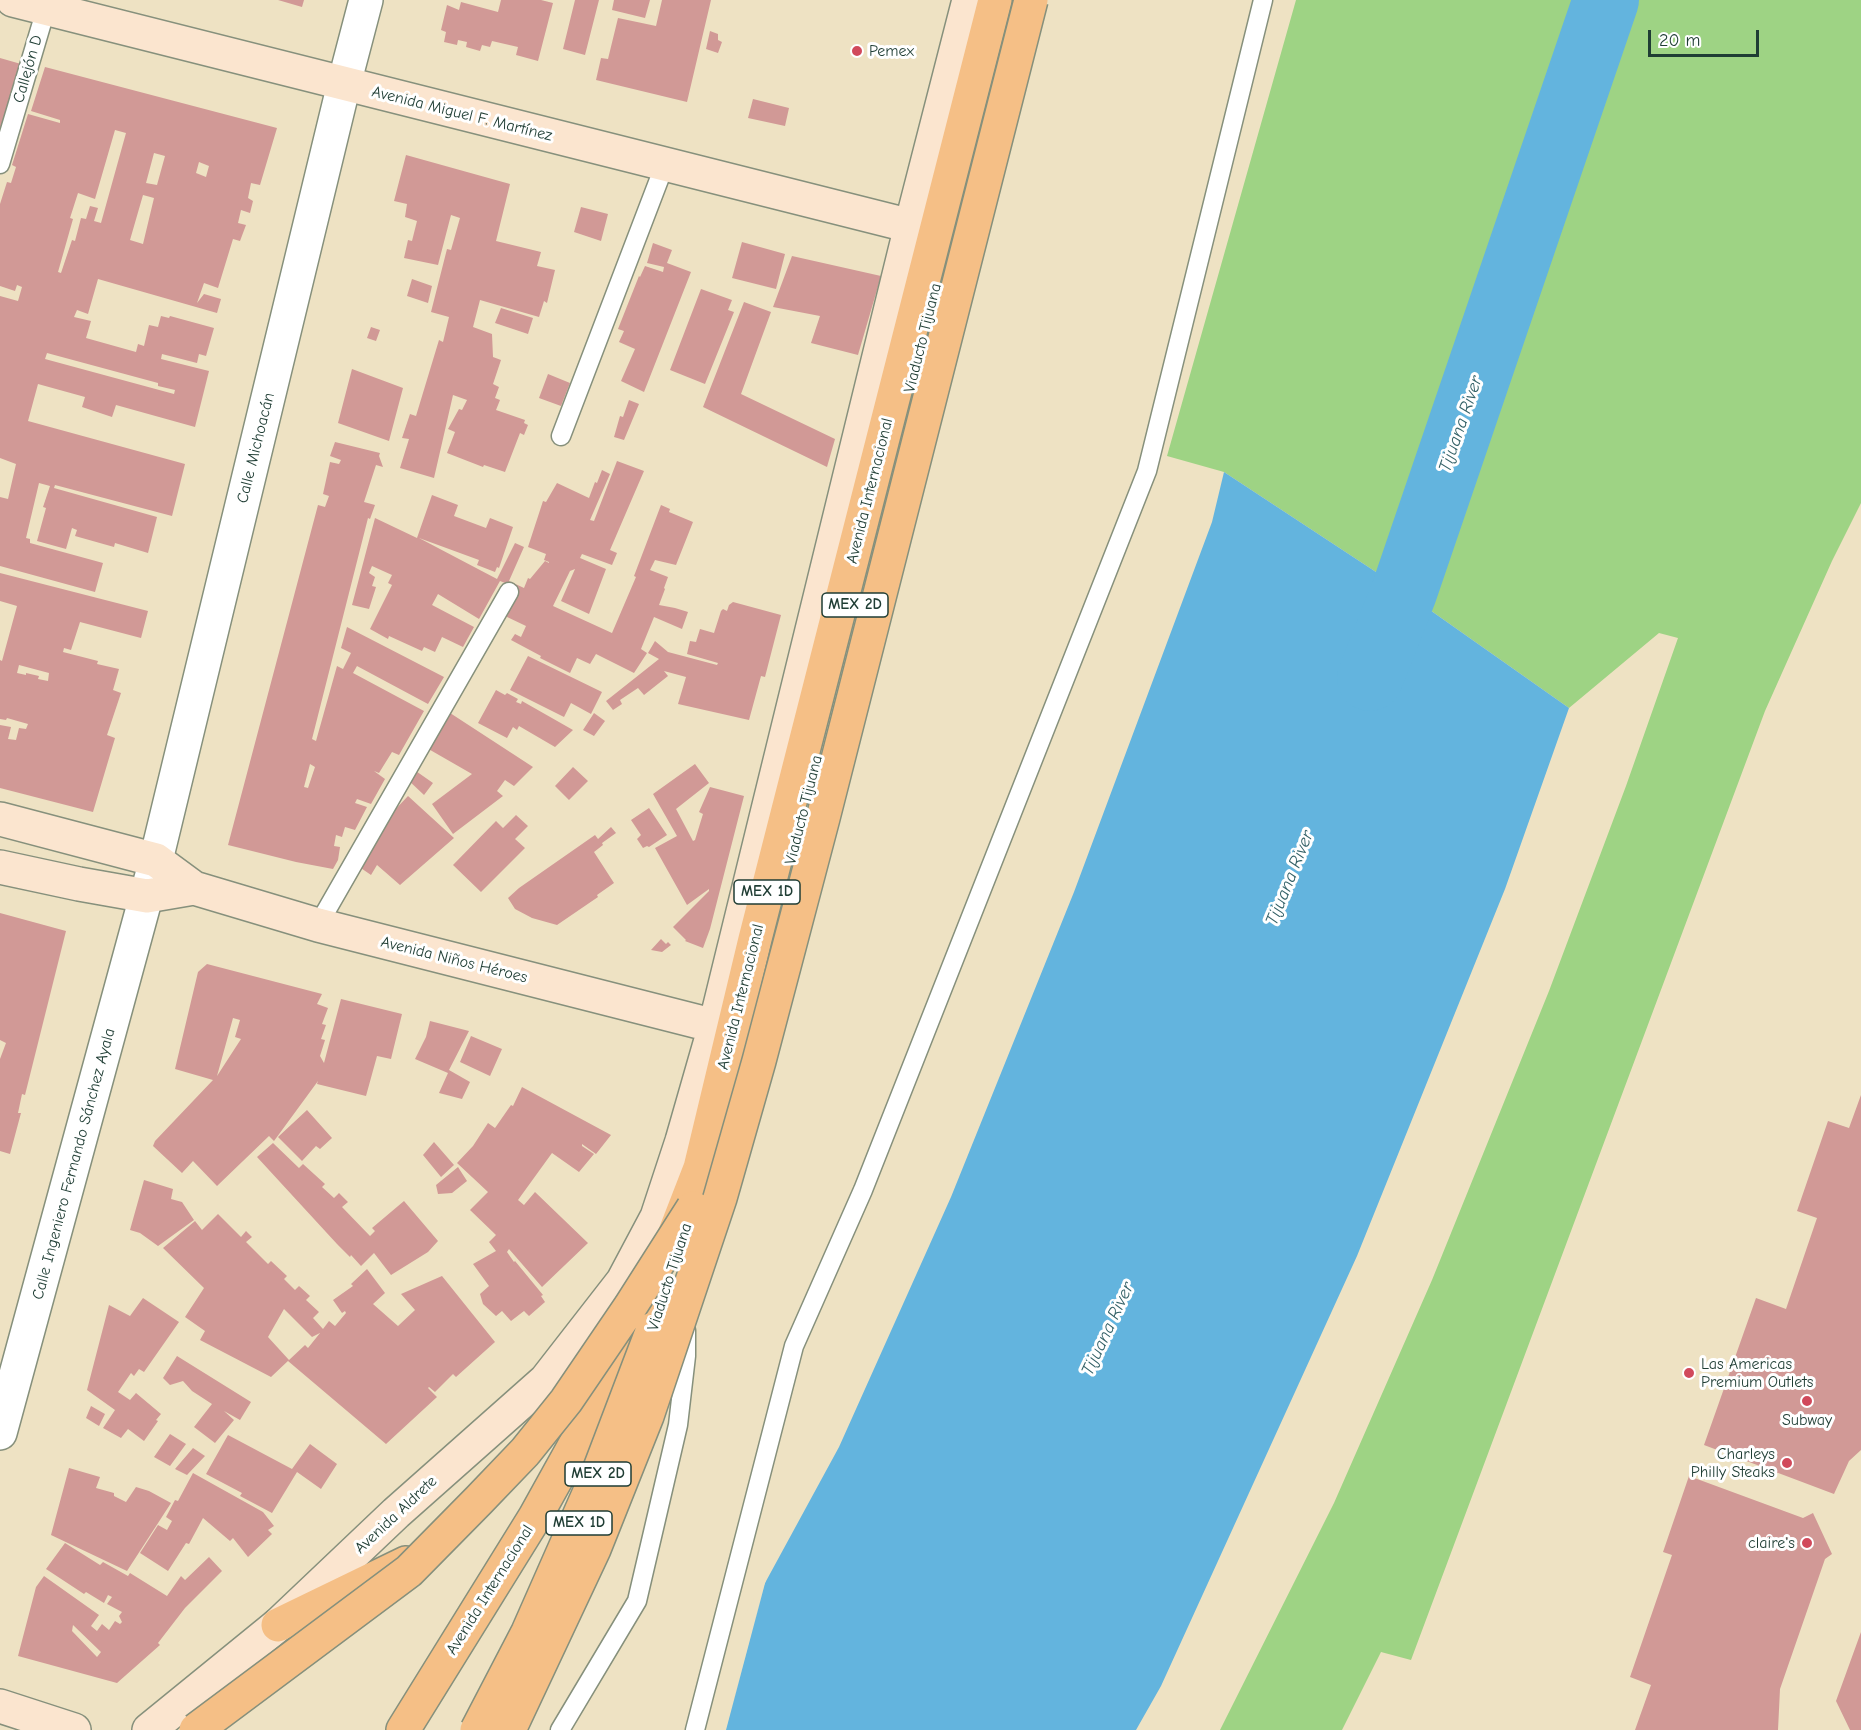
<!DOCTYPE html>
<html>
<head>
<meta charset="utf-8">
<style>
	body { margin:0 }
	#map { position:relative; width:1861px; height:1730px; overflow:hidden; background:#eee2c3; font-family:"Comic Neue",sans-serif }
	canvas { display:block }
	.scale { position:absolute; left:1648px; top:30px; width:111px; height:27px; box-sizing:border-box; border:3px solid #1f3d34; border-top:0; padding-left:8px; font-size:18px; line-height:21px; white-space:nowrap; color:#1f3d34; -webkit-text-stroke:4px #fff; paint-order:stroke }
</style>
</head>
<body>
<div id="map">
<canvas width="1861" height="1730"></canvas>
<div class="scale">20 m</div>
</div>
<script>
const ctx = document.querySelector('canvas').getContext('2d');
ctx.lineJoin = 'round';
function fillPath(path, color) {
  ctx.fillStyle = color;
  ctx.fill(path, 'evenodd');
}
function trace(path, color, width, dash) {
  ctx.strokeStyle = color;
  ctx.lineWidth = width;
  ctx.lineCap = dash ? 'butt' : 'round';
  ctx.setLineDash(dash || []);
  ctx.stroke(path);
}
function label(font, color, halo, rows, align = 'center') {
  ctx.font = font + ' "Comic Neue",sans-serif';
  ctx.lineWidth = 6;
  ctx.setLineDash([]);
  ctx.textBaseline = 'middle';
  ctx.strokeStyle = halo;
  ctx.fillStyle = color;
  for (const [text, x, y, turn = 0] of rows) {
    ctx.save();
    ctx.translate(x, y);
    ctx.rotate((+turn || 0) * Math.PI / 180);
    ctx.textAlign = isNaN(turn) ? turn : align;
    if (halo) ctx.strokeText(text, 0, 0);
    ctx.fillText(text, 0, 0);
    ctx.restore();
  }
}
const green = new Path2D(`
	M1296 0H1861V503L1832 561 1765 711 1411 1660 1381 1652 1342 1730H1220L1334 1503 1432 1280 1549 991 1626 786 1678 638 1659 633 1569 708 1376 572 1224 472 1167 456Z`);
const water = new Path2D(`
	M1224 472 1376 572 1569 708 1505 889 1357 1256 1161 1686 1136 1730H685L839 1447 951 1197 1074 892 1212 522Z`);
const pier = new Path2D(`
	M768 1572 726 1730H682V1729Z`);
const river = new Path2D(`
	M1370 678 1404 592 1606 0`);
const building = new Path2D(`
	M278 0H304L302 7Z
	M501 0H541L553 3 538 61 516 55 518 47 492 41 490 47 482 45 480 51 466 47 467 42 458 40 457 45 444 42 446 32 441 30 447 5 459 10 461 2 498 12Z
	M575 0H599L585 55 563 49Z
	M614 0H650L645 18 612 10Z
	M662 0H711L687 102 596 80 601 58 608 59 618 18 656 26Z
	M710 31 718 34V40L722 42 718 53 706 49Z
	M0 58 21 64 0 133Z
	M45 67 277 128 260 185 251 183 248 198 253 201 250 213 241 210 238 223 246 225 240 241 233 239 218 288 204 283 197 303 204 294 221 299 217 313 98 279 88 314 77 310 74 317 91 321 86 338 136 352 138 344 144 346 149 325 158 327 161 316 169 318 170 316 214 328 206 356 199 354 197 363 162 354 161 359 209 371 195 427 116 405 112 417 82 407 85 397 38 384 28 421 185 464 172 516 55 485 54 488 157 517 148 553 115 543 114 547 75 536 77 530 72 528 66 549 37 541 46 508 43 507 50 486 39 483 26 538 30 539V543L103 563 95 592 0 566V497L8 499 16 464 0 458V296L18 301 22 287 17 285 15 291 0 286V204L7 182 11 183 16 167 12 165 28 114 60 123V120L31 111ZM115 130 126 133 101 223 94 221 98 208 90 206 86 219 81 218 75 241 72 240 61 273 58 272 73 219 70 218 78 193 95 199ZM154 153 165 156 157 185 146 183ZM199 162 209 166 206 177 196 173ZM143 195 154 198 143 244 130 240ZM47 353 158 383V386L175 390 174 394 45 359Z
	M753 99 789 108 785 126 748 118Z
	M406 155 510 184 496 241 541 252 537 266 555 270 547 303 544 301 539 317 480 300 473 327 492 334 493 357 501 360 493 384 499 387 495 398 500 400 496 410 525 420 524 423 528 425 524 435 520 433 505 472 484 465 483 467 447 453 455 432 448 429 459 409 462 410 467 400 453 395 434 478 400 468 409 439 402 438 410 414 416 416 439 340 443 342 449 317 431 312 447 249 451 250 460 218 451 215 438 265 404 258 408 240 412 241 417 221 405 217 407 204 394 201Z
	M581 207 608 214 601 241 574 232Z
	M742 242 785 254 776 289 732 278Z
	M653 243 672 250 667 263 691 272 644 392 621 381 635 349 619 342 624 331 618 329 639 276 640 277 645 266 663 272 664 267 647 263Z
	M792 256 881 276 858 355 811 343 820 316 773 307Z
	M412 279 432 286 428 303 407 296Z
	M701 289 732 300 728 310 734 312 705 384 670 370Z
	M744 302 771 312 741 394 835 439 827 467 703 407Z
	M501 308 533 318 528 334 495 323Z
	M371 327 380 330 376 341 367 338Z
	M352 369 403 388 389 441 338 423Z
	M548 374 570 383 561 406 539 398Z
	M629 400 639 404 624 440 614 437 620 416 623 417Z
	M335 442 380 453 379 456 383 467 376 465 364 502 375 505 370 519 368 518 312 739 316 741 337 666 343 669 351 653 341 648 347 627 444 677 428 704 357 666 353 673 424 711 399 755 392 752 379 773 374 771 385 779 371 804 357 799 355 803 367 807 355 830 345 827 342 837 336 835 334 846 340 847 338 860 333 869 296 862 228 845 318 505 325 507 329 496 323 494 330 462 339 464 341 460 330 456ZM310 764 315 767 308 788 304 787Z
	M617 461 644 471 610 550 617 553 612 565 582 554 580 558 606 569 589 614 561 601 575 569 570 571 553 606 612 633 636 577 634 576 661 505 670 509 669 512 693 522 676 565 655 560 650 570 668 577 664 588 665 589 659 605 675 608 688 612 682 629 654 617 641 649 647 653 634 673 596 654 590 664 577 658 570 673 540 658 541 656 511 640 515 634 521 637 526 626 505 616 518 588 500 581 479 619 438 594 432 605 474 627 463 647 442 637 435 652 424 647 422 651 389 636 388 639 370 629 392 585 388 583 392 575 372 566 369 573 375 577 372 586 376 587 369 609 352 605 375 518 417 538 432 495 458 505 454 516 486 528 490 518 513 527 499 568 497 567 495 572 477 565 479 560 419 538 497 579 515 543 524 547 509 581 524 588 528 578 530 579 545 561 549 563V562L544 560 546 554 528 547 543 501 546 502 557 483 589 498 595 482 597 483 602 470 610 474 590 520 594 521Z
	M0 573 148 611 141 638 80 622 71 650 64 648 63 652 98 661 97 664 119 669 113 690 121 693 107 735 115 738 93 812 0 788V725L11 727 8 739 16 740 19 728 26 729 28 724 7 718 6 720 0 719V660L2 661 17 606 0 601ZM19 665 49 673 48 681 38 679 39 676 26 673V675L17 673Z
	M733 602 781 615 765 677 761 676 749 720 678 704 686 677 664 671 668 676 644 695 638 688 620 700 622 704 613 710 606 701 659 659 648 653 655 641 668 652 717 665 718 663 687 654 690 641 696 642 700 629 714 633 721 611 723 609 727 611 729 605Z
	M528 656 602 692 591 714 571 703 564 717 510 690Z
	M496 690 505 695 507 693 518 699 516 702 521 704 522 701 573 730 555 747 519 726 517 730 513 727 507 738 478 723Z
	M447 711 533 767 514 786 505 780 497 791 503 796 453 834 432 804 472 774 425 747Z
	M594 713 605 721 594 736 583 730Z
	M695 764 709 783 676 809 693 841 695 840 703 814 699 812 710 787 744 796 710 929 703 948 685 941 686 940 673 927 709 891V889L687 905 655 848 677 836 653 794Z
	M573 767 588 781 569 800 555 786Z
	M413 769 433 783 424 795 407 779Z
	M408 796 454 838 400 885 377 865 371 875 355 864 376 830Z
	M649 808 667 835 649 847 647 846 643 848 637 839 641 835 631 820Z
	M516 815 528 826 515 839 525 848 481 892 453 865 496 821 503 828Z
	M611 827 616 833 602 843 603 845 594 852 614 883 597 895 598 897 557 925 532 918 515 909 508 898 519 888 595 835 598 839Z
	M0 913 66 931 25 1095 22 1094 18 1113H21L10 1154 0 1151V1059L6 1043 0 1040Z
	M661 939 666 944 668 942 671 945 662 952 651 950Z
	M207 964 322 994 317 1004 328 1008 322 1024 326 1025 321 1039 325 1040 320 1056 324 1063 341 999 402 1014 391 1059 377 1056 366 1096 317 1084 318 1081 274 1141 269 1136 217 1186 193 1161 182 1173 153 1146 155 1141 213 1080 175 1069 198 972ZM233 1018 240 1020 235 1037 241 1039 217 1076Z
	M430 1021 469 1031 449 1070 470 1082 462 1099 439 1093 448 1073 415 1059 426 1037Z
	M471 1036 502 1049 490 1076 460 1062Z
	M522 1087 611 1135 596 1154 582 1144V1146L594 1154 579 1172 552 1153 518 1200 524 1205 535 1192 588 1243 542 1287 509 1249 507 1252 514 1262 515 1261 543 1295 541 1296 545 1302 529 1316 524 1311 511 1321 502 1311 496 1316 483 1304 480 1294 489 1286 473 1264 496 1251 489 1242 496 1235 470 1210 488 1192 457 1163 473 1146 488 1123 495 1128 511 1105 513 1106Z
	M1861 1095V1450L1849 1461 1834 1494 1704 1445 1756 1298 1786 1309 1817 1218 1797 1211 1828 1121 1849 1128Z
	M307 1110 332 1138 320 1149 316 1146 302 1161 278 1137Z
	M434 1142 454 1165 441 1177 423 1155Z
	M273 1143 299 1168 303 1164 325 1184 322 1187 334 1198 339 1193 348 1202 342 1207 370 1236 375 1231 372 1228 404 1201 438 1241 428 1252 391 1275 374 1253 361 1266 351 1255 350 1257 337 1244 257 1157Z
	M458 1167 467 1181 452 1193 438 1194 436 1185Z
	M144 1180 173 1189 171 1199 182 1202 194 1220 158 1246 140 1233 130 1230Z
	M218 1214 241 1237 246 1231 252 1237 246 1242 268 1264 271 1261 287 1276 284 1279 295 1290 299 1286 310 1296 306 1300 319 1312 313 1318 323 1329 329 1321 335 1326 346 1313 345 1311 342 1313 333 1300 353 1286 351 1284 367 1269 385 1293 373 1304 398 1326 415 1310 401 1294 442 1276 495 1342 456 1377 453 1374 435 1392 429 1387 428 1388 437 1397 386 1444 288 1361 305 1345 308 1348 320 1333 312 1337 284 1309 268 1337 289 1360 271 1377 200 1340 205 1331 185 1317 204 1288 163 1248 195 1221 202 1230Z
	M143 1298 179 1322 144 1372 139 1369 134 1376 131 1373 118 1392 130 1400 136 1393 161 1414 156 1420 158 1421 144 1441 128 1429 121 1438 103 1428 115 1410 87 1390 109 1305 130 1316Z
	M177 1356 251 1402 240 1420 224 1411 234 1420 215 1443 194 1427 212 1404 192 1391 183 1381 170 1385 163 1378Z
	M91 1406 105 1414 99 1426 86 1418Z
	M170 1434 186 1444 170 1466 154 1457Z
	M228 1435 292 1469 310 1444 337 1464 321 1489 297 1472 272 1513 240 1496 242 1493 206 1474Z
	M193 1448 205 1456 187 1475 175 1469Z
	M69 1468 100 1477 96 1488 114 1493V1496L126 1502 136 1487 149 1491 171 1503 127 1571 51 1535Z
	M193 1473 263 1512 274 1526 268 1530 272 1534 248 1557 233 1538 230 1541 203 1518 189 1544 186 1543 168 1571 140 1553 158 1525 167 1530 172 1521 166 1517 175 1500 178 1501Z
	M1689 1476 1803 1518 1813 1513 1832 1554 1825 1559 1780 1689 1778 1730H1635L1651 1685 1630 1677 1672 1555 1663 1552Z
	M65 1543 100 1565 103 1562 128 1576 130 1573 167 1596 181 1576 185 1580 209 1557 222 1571 185 1608 158 1643 160 1645 117 1683 18 1656 36 1587 44 1576 99 1615 91 1626 97 1631 102 1624 109 1630 115 1621 120 1624 122 1622 119 1616 122 1612 107 1604 112 1597 108 1595 104 1603 86 1592 84 1594 46 1569ZM73 1625 101 1652 97 1657 72 1631Z
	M1861 1632V1730H1850L1836 1701Z`);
const lane = new Path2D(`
	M0 164 46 9
	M561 436 665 164
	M318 925 509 592
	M560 1730 637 1601 678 1425 686 1356V1330
	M695 1730 794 1346 863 1190 1147 471 1263 0`);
const street = new Path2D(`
	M0 1433 156 860 344 84 366 0`);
const secondary = new Path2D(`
	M13 0 911 226
	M0 819 156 860 194 888 318 925 715 1026
	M0 867 79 884 147 896 194 888
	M0 1706 74 1730
	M149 1730 278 1625 396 1513 546 1380 623 1281 657 1217 682 1141 715 1026 911 226 969 0`);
const highway = new Path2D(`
	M674 1235 700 1168 755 939 995 0
	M278 1625 406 1563
	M403 1730 535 1517 601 1398 651 1294`);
const highwayBridge = new Path2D(`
	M196 1730 409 1571 479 1500 525 1452 566 1401 630 1307 693 1208
	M477 1730 528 1632 599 1471 653 1329
	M509 1730 594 1549 647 1416 720 1198 759 1061 823 818 1031 0`);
const markers = [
	[857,51,6,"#d1495b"],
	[1689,1373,6,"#d1495b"],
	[1807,1401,6,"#d1495b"],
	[1787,1463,6,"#d1495b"],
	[1807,1543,6,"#d1495b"]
];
const shields = [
	[855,605,66],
	[767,892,66],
	[598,1474,66],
	[579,1523,66]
];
const shieldNames = [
	["MEX 2D",855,605],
	["MEX 1D",767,892],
	["MEX 2D",598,1474],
	["MEX 1D",579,1523]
];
const poiNames = [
	["Pemex",869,51],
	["Las Americas",1701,1364],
	["Premium Outlets",1701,1382],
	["Subway",1807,1420,"center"],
	["Charleys",1775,1454,"right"],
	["Philly Steaks",1775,1472,"right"],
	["claire's",1795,1543,"right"]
];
const streetNames = [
	["Callejón D",28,69,-74],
	["Avenida Miguel F. Martínez",462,114,14],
	["Viaducto Tijuana",923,338,-76],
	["Calle Michoacán",256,448,-76],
	["Avenida Internacional",870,491,-76],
	["Viaducto Tijuana",804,810,-76],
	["Avenida Niños Héroes",454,960,14],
	["Avenida Internacional",741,997,-76],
	["Calle Ingeniero Fernando Sánchez Ayala",74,1164,-75],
	["Viaducto Tijuana",670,1277,-72],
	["Avenida Aldrete",396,1515,-43],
	["Avenida Internacional",490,1590,-58]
];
const waterNames = [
	["Tijuana River",1461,424,-71],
	["Tijuana River",1290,878,-68],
	["Tijuana River",1108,1329,-65]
];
fillPath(green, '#9ed384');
fillPath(water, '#63b4de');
fillPath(pier, '#eee2c3');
trace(river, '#63b4de', 66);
fillPath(building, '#d19996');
trace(lane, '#86907c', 21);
trace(street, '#86907c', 36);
trace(secondary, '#86907c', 36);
trace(highway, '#86907c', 36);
trace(lane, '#fff', 18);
trace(street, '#fff', 33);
trace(secondary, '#fbe5cf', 33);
trace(highway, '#f5bf86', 33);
trace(highwayBridge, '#86907c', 36, []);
trace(highwayBridge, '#f5bf86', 33);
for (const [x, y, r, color] of markers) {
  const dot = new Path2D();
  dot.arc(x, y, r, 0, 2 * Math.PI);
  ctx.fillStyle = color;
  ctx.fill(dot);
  trace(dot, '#fff', 2);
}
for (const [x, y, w] of shields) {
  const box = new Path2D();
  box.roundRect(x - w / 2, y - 12, w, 24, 4.5);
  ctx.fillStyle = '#fff';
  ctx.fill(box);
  trace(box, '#1f3d34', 1.5);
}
label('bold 15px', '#1f3d34', null, shieldNames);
label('16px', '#1f3d34', '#fff', poiNames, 'left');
label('16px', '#1f3d34', '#fff', streetNames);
label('italic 18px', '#336167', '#fff', waterNames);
</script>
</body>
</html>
